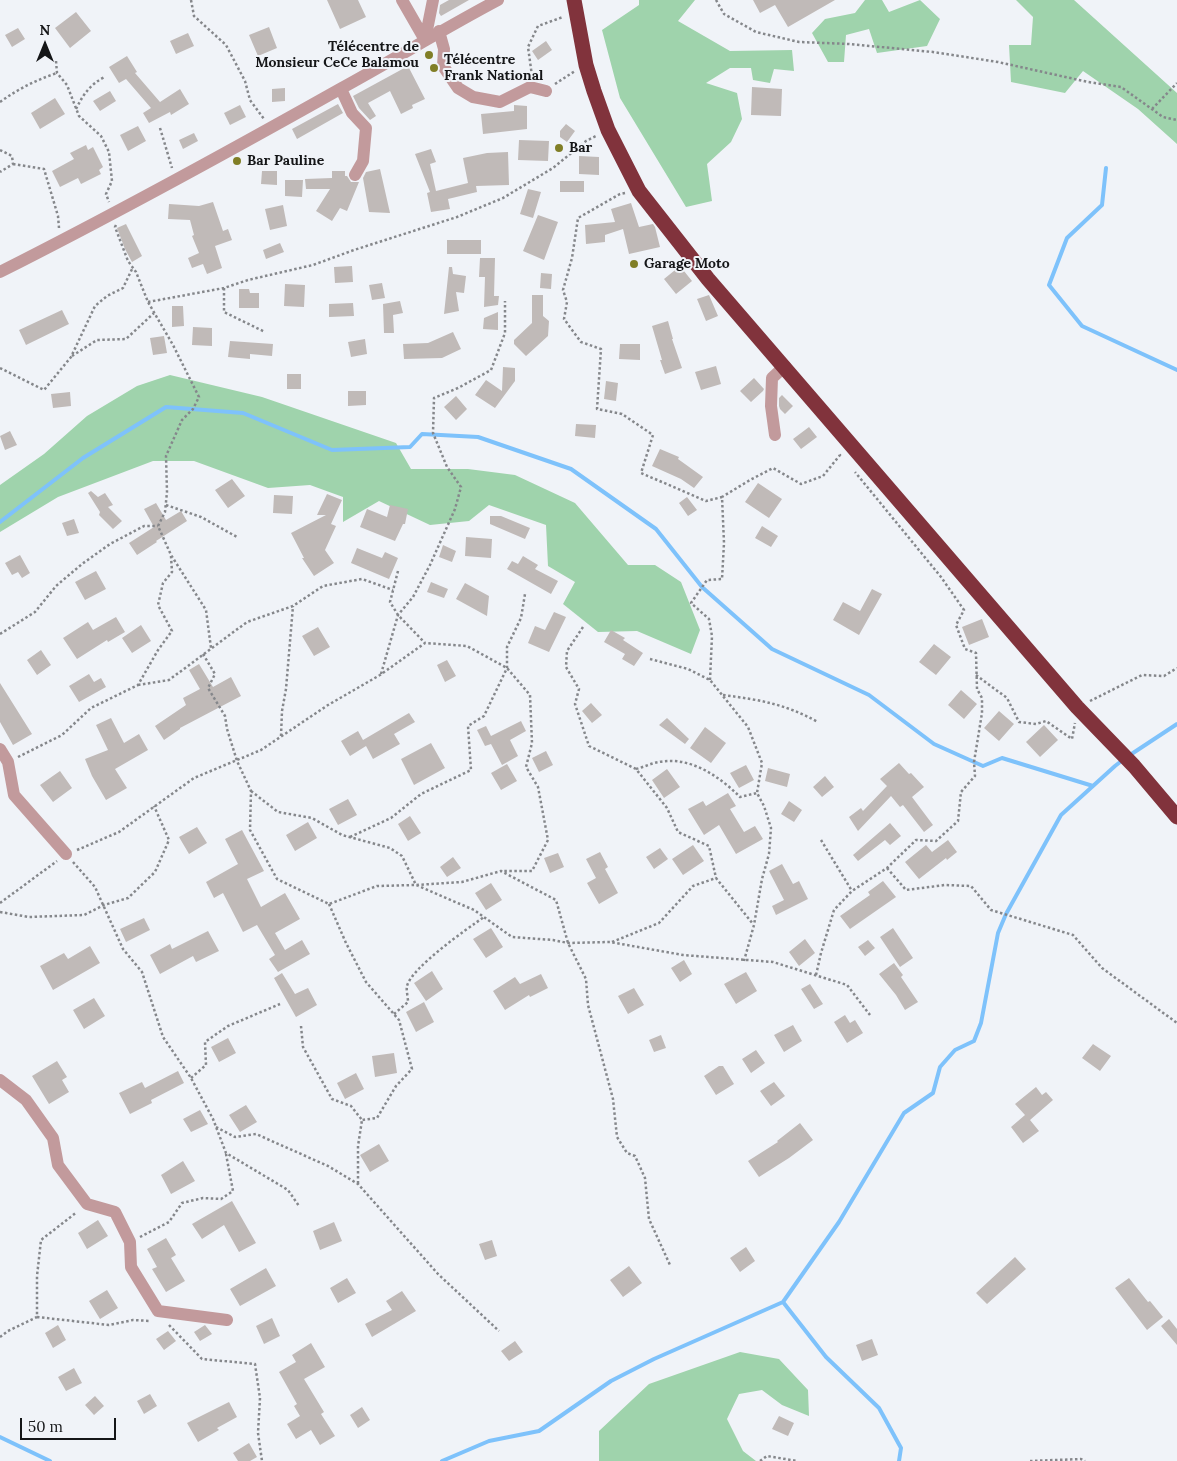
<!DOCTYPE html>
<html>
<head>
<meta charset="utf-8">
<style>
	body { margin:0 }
	#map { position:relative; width:1177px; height:1461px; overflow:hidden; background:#f0f3f8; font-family:Lora,serif }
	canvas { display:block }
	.north { position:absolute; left:20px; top:20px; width:50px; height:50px; -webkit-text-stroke:4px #f0f3f8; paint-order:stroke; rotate:0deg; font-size:14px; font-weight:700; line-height:20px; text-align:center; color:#151618 }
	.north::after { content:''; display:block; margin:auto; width:18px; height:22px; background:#151618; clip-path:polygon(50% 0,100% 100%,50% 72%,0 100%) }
	.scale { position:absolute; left:20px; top:1418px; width:96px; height:22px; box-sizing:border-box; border:2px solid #151618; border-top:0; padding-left:6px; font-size:15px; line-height:18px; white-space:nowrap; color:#151618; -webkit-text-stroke:4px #f0f3f8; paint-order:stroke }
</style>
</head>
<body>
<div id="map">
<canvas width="1177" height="1461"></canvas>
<div class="north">N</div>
<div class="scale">50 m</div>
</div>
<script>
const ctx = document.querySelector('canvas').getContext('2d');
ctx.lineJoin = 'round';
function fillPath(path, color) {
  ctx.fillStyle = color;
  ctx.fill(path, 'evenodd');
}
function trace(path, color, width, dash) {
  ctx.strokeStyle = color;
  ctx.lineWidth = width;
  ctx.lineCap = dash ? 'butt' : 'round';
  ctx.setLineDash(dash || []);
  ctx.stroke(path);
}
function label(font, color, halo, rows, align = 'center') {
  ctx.font = font + ' Lora,serif';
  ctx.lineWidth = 4;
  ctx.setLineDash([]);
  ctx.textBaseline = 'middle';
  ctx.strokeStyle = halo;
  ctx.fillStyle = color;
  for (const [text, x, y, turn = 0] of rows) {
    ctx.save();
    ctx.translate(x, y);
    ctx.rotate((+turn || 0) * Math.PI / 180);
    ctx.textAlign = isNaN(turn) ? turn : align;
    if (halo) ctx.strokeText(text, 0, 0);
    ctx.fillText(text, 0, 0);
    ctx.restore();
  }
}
const green = new Path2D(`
	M639 0H695L678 21 730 51 792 50 794 71 774 69 770 83 753 80 751 68H730L706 83 737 93 742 119 731 142 707 164 712 201 686 207 620 98 602 30 639 5Z
	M865 0H882L889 12 920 0 940 19 927 46 877 53 869 29 846 35 844 62H828L812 33 825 19 855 13Z
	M1016 0H1074L1177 93V144L1138 109 1083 71 1065 93 1011 82 1009 45H1031L1033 17Z
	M170 375 262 397 396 443 411 469H468L515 475 575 503 628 565H655L681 582 700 630 691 654 637 631 598 632 563 604 575 582 548 566 546 525 489 505 469 521 430 525 379 501 343 522V497L310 485 268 488 194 461H153L58 497 0 532V485L44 454 87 416 137 386Z
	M740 1352 779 1359 808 1390 809 1416 782 1405 762 1390 739 1394 727 1419 743 1451 756 1461H599V1431L649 1384Z`);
const stream = new Path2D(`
	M1106 168 1102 205 1067 238 1049 285 1082 326 1177 370
	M0 522 83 458 166 407 243 413 332 450 410 447 422 434 478 437 571 469 656 529 702 587 772 649 869 695 934 744 983 766 1002 758 1093 786
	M1130 755 1177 724
	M783 1302 826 1357 879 1408 901 1448 899 1461
	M0 1437 50 1461
	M442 1461 489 1441 539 1431 611 1381 654 1359 783 1302 839 1222 904 1113 933 1093 940 1067 955 1050 974 1041 981 1023 998 933 1006 914 1061 815 1115 766 1124 759`);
const building = new Path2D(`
	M327 0H358L366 17 340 29Z
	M449 0H469L441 16 439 13 440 5Z
	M753 0H835L788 27 775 5 760 13Z
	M76 12 91 31 70 48 55 28Z
	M269 27 277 48 258 56 249 35Z
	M18 28 25 39 12 47 5 35Z
	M188 33 194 46 176 54 170 41Z
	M546 41 552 50 538 60 532 51Z
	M127 56 137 72 135 73 160 102 180 89 189 104 171 115 170 112 149 123 143 113 151 108 126 79 119 83 109 67Z
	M408 66 425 99 412 105 413 108 401 114 390 91 368 103 376 116 370 120 359 108 353 96Z
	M752 87 782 89 781 116 751 115Z
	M285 88V101L272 102V89Z
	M110 91 116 101 100 111 93 101Z
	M55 98 65 114 40 129 31 113Z
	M338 104 343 113 297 139 292 129Z
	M240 105 246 117 230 125 224 113Z
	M514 105 527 106V129L483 134 481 114 514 111Z
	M566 124 575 131 567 142 560 137V131Z
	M138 126 146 141 128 151 120 135Z
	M194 133 198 141 183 149 179 140Z
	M519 140 549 141 548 161 518 160Z
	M86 145 88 150 93 147 103 167 99 170 101 174 81 184 78 178 60 187 52 171 74 159 70 153Z
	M431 149 436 162 430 164 436 191 468 183 463 158 487 153 508 152 509 185 476 186 477 192 448 199 450 209 431 212 427 193 430 192 415 154Z
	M579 156 599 157V175L579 174Z
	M380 169 383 182 390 213 369 212 363 178 366 172Z
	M262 171H277V185L261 184Z
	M332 171H345V176H347L351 182H359L347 211 340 208 332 221 316 211 330 189H306L305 179 332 178Z
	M285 180H303L302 197 285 196Z
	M560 181H584V192H560Z
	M528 189 541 192 533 218 520 214Z
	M213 202 223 231 228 229 232 240 215 246 222 268 207 274 203 264 192 268 188 258 199 253 192 236 194 235 190 220 168 219 169 204 199 206Z
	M631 203 639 227 653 224 655 227 660 247 629 254 623 229 605 235V242L586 244 585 225 615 222 611 209Z
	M283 205 287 226 270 230 265 209Z
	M538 215 558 222 544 260 523 251Z
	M126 224 142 256 132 262 125 249 117 228Z
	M447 240H481V254H447Z
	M280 243 284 252 266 259 263 250Z
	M480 258H495L494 296H499L498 305 484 307 485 277H479Z
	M352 266 353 282 335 283 334 267Z
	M680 266 692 281 676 294 664 279Z
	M449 267H452L453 274 466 276 464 293 456 292 459 311 444 314Z
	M541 273 552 274 551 289 540 288Z
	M382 283 385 298 372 300 369 285Z
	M285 284 305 285 304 307 284 306Z
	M239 289H249L250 293H259V308H239Z
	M532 295H543V316L549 321 548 336 526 356 514 344V340L532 323Z
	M709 295 718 316 706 321 697 299Z
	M400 301 403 313 393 315 394 333H384L383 304Z
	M353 303 354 316 329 317V304Z
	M172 306H183L184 326 172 327Z
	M62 310 69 324 26 345 19 330Z
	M498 312V330L483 329 484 318Z
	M668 321 673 339H672L682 368 665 374 660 360H662L652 326Z
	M193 327 212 328V346L192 345Z
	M453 332 461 349 442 358 404 359 403 344 428 343Z
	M164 336 167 353 153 355 150 338Z
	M365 339 367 354 351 357 348 342Z
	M230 341 273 344 272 356 250 354V359L228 357Z
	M620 344H640V360L619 359Z
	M716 366 721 384 701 390 695 372Z
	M503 367 515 368V381L495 408 475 395 486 380 502 391Z
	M287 374H301V389H287Z
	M754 378 764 389 763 391 751 402 740 391Z
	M606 381 618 383 616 401 604 399Z
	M348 391H366V405L348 406Z
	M70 392 71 406 53 408 51 394Z
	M782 395 793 406 785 414 780 409 779 406V398Z
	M456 396 467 409 456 420 444 407Z
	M576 424 596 425 595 438 575 436Z
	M809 427 817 437 801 449 793 439Z
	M10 431 17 445 5 450 0 436Z
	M660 449 679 457 678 459 703 477 694 488 681 479 652 466Z
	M232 479 245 496 228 508 215 490Z
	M758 483 782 499 769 518 745 502Z
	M91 491 98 497 105 493 113 505 108 507 122 521 113 529 99 515 100 512 88 493Z
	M327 494 342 500 331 524 336 526 325 550 334 563 314 576 302 558H304L291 533 326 515H317Z
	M274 495 293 496 292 514 273 513Z
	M687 497 697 510 688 516 679 503Z
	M156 503 166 520 181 511 187 521 156 541 157 542 137 555 129 543 154 527 144 509Z
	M390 505 408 509 405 524H403L395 541 360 527 367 509 387 517Z
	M490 516H501L530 528 525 539 490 524Z
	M74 519 79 533 67 536 62 523Z
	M762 526 778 536 771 547 755 538Z
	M466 537 492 539 491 558 465 556Z
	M443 545 456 551 452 562 439 557Z
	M357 548 382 558 385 552 398 558 389 579 351 563Z
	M20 555 30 573 22 578 18 572 12 575 5 563Z
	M523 556 538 565 535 569 558 581 551 594 507 569 512 561 518 564Z
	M96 571 106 589 85 600 75 582Z
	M431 582 448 589 444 598 427 592Z
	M465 583 489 596 487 616 456 599Z
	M872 589 882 594 859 635 833 620 843 602 860 611Z
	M554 612 566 617 549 652 528 643 535 626 545 630Z
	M116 617 125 632 108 642 107 640 77 659 63 638 88 622 93 630Z
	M982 619 989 637 969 645 962 627Z
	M141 625 151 641 132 653 122 638Z
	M318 627 330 647 314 656 302 636Z
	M611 630 625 638 623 640 643 653 634 666 622 659 625 654 604 642Z
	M934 644 951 657 936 675 919 662Z
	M41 650 51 665 37 675 27 660Z
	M447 660 456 676 445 682 437 665Z
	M199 664 213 687 231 677 241 696 180 728V729L164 740 155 726 186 705 183 698 200 689 189 670Z
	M89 674 94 682 101 678 106 687 79 702 69 686Z
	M0 683 32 734 13 745 0 722Z
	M961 690 977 704 964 719 948 705Z
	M591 703 602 715 592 723 582 711Z
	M999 711 1014 724 999 741 984 728Z
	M409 713 415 722 394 734 400 744 373 759 366 746 350 756 341 741 358 731 363 740Z
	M111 718 124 743 139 734 148 750 115 769 127 788 106 800 92 776 85 759 108 750 96 725Z
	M667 718 689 739 685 744 659 725Z
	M521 721 526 731 510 740 518 756 502 765 491 744 485 746 477 730 486 726 491 736Z
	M1044 725 1058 740 1040 757 1026 742Z
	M705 727 726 743 711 763 690 748Z
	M431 743 445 768 414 785 401 759Z
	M546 751 553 765 539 772 532 758Z
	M899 763 909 774 911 773 924 787 912 797 933 825 924 832 903 805 900 807 891 796 858 831 849 817 861 808 863 811 887 786 880 779Z
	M507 764 517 781 501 790 491 773Z
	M746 765 754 780 739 788 730 773Z
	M768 768 790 774 787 787 765 781Z
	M667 769 680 787 664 798 652 780Z
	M60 771 72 788 53 802 40 785Z
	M825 776 834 787 822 797 813 787Z
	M728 793 736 806 730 809 744 832 755 826 763 839 736 854 719 825 704 835 688 809 703 801 706 806Z
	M348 799 357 815 338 825 329 809Z
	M789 801 802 810 794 822 781 814Z
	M410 816 421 833 408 841 398 824Z
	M308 822 317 838 295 851 286 835Z
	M890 823 901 836 890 845 885 840 858 861 853 855Z
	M197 827 207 843 189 854 179 837Z
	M242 830 264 871 247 879 261 907 285 893 300 919 275 933 285 950 302 940 310 954 278 972 269 959 275 955 257 925 243 932 223 893 214 898 206 882 238 864 225 839Z
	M948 840 957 852 947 860 946 858 919 879 905 862 926 845 932 852Z
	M693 845 704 861 683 875 672 859Z
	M660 848 668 859 654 869 646 857Z
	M600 852 608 867 605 869 618 893 599 904 587 883 596 878 586 859Z
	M558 853 564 867 550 873 544 858Z
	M453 857 461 868 447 877 440 867Z
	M782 864 793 884 799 881 808 899 776 915 772 906 784 900 769 871Z
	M883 881 896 897 850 929 840 916 870 895 868 892Z
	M491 883 502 900 486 910 475 893Z
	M144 918 150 930 126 942 120 929Z
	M491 928 503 947 486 958 473 939Z
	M893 928 913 958 900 967 880 937Z
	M208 931 219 951 196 962 193 956 160 974 150 955 170 944 172 949Z
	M805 939 815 953 799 966 789 952Z
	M868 940 875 948 865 956 858 947Z
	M90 946 100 963 53 990 40 966 64 953 68 959Z
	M684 960 692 974 680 982 671 968Z
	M894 963 903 975 901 977 918 1002 905 1010 896 995 879 974Z
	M432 971 443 989 426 1001 414 983Z
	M746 972 757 991 736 1004 724 984Z
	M282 973 295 994 308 988 317 1005 296 1017 274 978Z
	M541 974 548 988 530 997 529 995 505 1010 493 991 515 977 520 984Z
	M810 984 823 1004 814 1009 801 989Z
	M634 988 644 1005 628 1014 618 996Z
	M94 998 105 1016 84 1029 73 1010Z
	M424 1002 434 1022 416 1032 406 1012Z
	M845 1015 850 1023 855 1020 863 1033 847 1043 834 1022Z
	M793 1025 802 1041 784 1052 774 1035Z
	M661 1035 666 1048 654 1052 649 1040Z
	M228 1038 236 1053 219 1062 211 1047Z
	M1093 1044 1111 1056 1100 1071 1082 1058Z
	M756 1050 765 1063 751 1073 742 1059Z
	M394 1053 397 1073 375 1077 372 1056Z
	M57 1061 67 1077 62 1080 69 1092 49 1104 32 1076Z
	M719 1066H723L734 1084 716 1095 704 1076Z
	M178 1071 184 1083 151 1100 152 1103 130 1114 119 1093 142 1082 145 1088Z
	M356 1073 364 1089 345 1099 337 1083Z
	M774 1082 785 1096 771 1106 760 1091Z
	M1036 1087 1042 1095 1046 1092 1053 1100 1030 1120 1039 1131 1023 1143 1011 1127 1025 1115 1015 1104Z
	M246 1105 257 1122 240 1132 229 1115Z
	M200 1110 208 1124 191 1132 183 1119Z
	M800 1123 813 1140 789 1158 759 1177 748 1161 778 1142 777 1141Z
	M379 1144 389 1161 370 1172 360 1155Z
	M183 1161 195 1181 171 1194 161 1175Z
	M232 1201 256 1243 239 1252 224 1225 202 1239 192 1224Z
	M98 1220 108 1236 87 1249 78 1233Z
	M334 1222 342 1241 320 1250 313 1231Z
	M166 1238 176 1255 171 1258 185 1281 166 1292 152 1269 157 1267 147 1249Z
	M492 1240 497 1256 485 1260 479 1244Z
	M746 1247 755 1261 740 1272 730 1258Z
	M1015 1257 1026 1269 987 1304 976 1293Z
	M629 1266 642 1283 623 1297 610 1280Z
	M266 1268 276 1286 240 1306 230 1289Z
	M347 1278 356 1293 338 1303 330 1288Z
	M1129 1278 1148 1302 1150 1301 1163 1317 1147 1330 1115 1288Z
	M107 1290 118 1308 100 1319 89 1301Z
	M402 1291 416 1311 372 1337 365 1324 392 1310 386 1301Z
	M272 1318 280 1336 264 1344 256 1326Z
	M1169 1319 1177 1329V1345L1161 1326Z
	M58 1325 66 1340 53 1348 45 1333Z
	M205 1325 212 1334 200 1341 194 1332Z
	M168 1331 176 1341 164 1350 156 1339Z
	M872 1339 878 1355 862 1361 856 1345Z
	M515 1341 523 1352 509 1361 501 1351Z
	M311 1343 325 1367 304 1379 324 1412 321 1414 335 1436 320 1445 311 1430 296 1439 287 1424 300 1416 294 1406 297 1404 279 1372 296 1362 292 1355Z
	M74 1368 82 1383 66 1391 58 1377Z
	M150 1394 157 1406 144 1414 137 1401Z
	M95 1396 104 1406 94 1415 85 1405Z
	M229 1402 237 1417 217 1428 219 1430 198 1442 187 1423Z
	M362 1407 370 1420 358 1428 350 1415Z
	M779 1416 794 1423 788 1436 772 1429Z
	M249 1443 257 1457 250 1461H238L233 1453Z`);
const path = new Path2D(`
	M191 0 194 16 226 45 245 81 250 100 264 119
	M716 0 724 14 756 32 799 42 849 44 933 52 998 62 1088 82 1121 87 1163 117 1177 120
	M56 61 57 73 67 85 79 116 101 136 109 152 112 181 106 194 109 202
	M532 76 528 47 538 26 563 17
	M555 84 575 71
	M0 102C18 89 36 80 57 73
	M76 109C83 95 90 84 105 77
	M1152 109 1177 83
	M160 128 172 168
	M0 150 12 156 13 164 0 172
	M13 164 44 169 58 216 59 228
	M625 193 620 194 578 218 572 258 563 290 567 302 564 319 581 342 601 349 597 409 622 414 653 435 641 473 706 501 722 497
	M116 225 115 227 128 261 136 272 148 302 173 345 199 397 193 409 182 420 166 456 167 492 165 512 158 526 171 555 206 610 211 648
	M224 288V312L265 332
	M148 302 224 288 248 280 313 265 354 250 457 217 503 198 553 168 586 141 596 136
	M72 356 97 340 126 339 154 313
	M0 368 44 390 71 357 95 306 107 296 123 288 133 267
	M166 505 201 517 237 537
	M398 571 390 602 398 615 425 643
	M583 627 567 651 566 667 579 689 575 704 589 746 636 769 667 808 678 832 709 846 716 878
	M0 634 35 612 56 586 82 564 110 544 144 526H158
	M203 654 215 674 208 688 225 716 227 729 237 761 251 791 250 830 277 879 329 904 377 886 416 885 474 910 512 937 553 940 568 943 610 942 683 955 773 962 847 985 870 1015
	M650 659 688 669 710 680 748 727 762 763 757 793 764 806 771 828 769 854 762 879 754 925 744 961
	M381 674 398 615 413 597 430 565 455 509 461 487 447 467 433 433 434 398 458 388 491 370 505 333V301
	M976 675 1007 698 1019 722 1036 724 1046 721 1072 739 1075 723
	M710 680 712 636 709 619 691 603 707 580 722 579 724 543 722 497 750 480 773 468 801 484 823 476 840 455 838 453
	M138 685 169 680 247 622 293 606 323 586 362 579 393 590
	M723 695C761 700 785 704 818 722
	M1090 701 1142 675 1164 676 1177 668
	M281 736 282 711 286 689 293 606
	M18 757 62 735 91 708 138 685 158 650 172 631 158 605 163 583 172 572 171 556
	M636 769C644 767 652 763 659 762 690 756 719 776 740 797L757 793
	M251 791 278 812 312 818 342 835 390 848 402 856 416 885 462 882 501 871 556 900 568 943 586 979 588 1005 613 1099 617 1137 627 1153 635 1156 645 1178 649 1219 670 1265
	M350 837 391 818 421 794 471 770 468 726 484 716 507 668V647L521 618 525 594
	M821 840 852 891
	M77 850 119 832 194 778 261 750 328 705 380 675 425 643 467 646 507 668 530 695 532 743 526 767 538 787 548 840 532 871H501
	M73 862 95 887 123 949 142 972 163 1037 191 1078 213 1119 226 1153 288 1190 299 1206
	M887 868 906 890 945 885 971 886 991 910 1073 935 1102 968 1177 1023
	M0 903 57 861
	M329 904 346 943 366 982 399 1020 412 1069 396 1086 377 1118 362 1120
	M0 912 29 917 84 915 104 905 128 898 155 872 169 840 154 806
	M612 942 659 923 693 886 716 878 753 924
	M816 975 821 953 834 910 852 891 887 868 916 840 936 841 958 821 961 792 975 776 974 762 982 713V698L977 689 976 653 965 649 956 625 964 610 941 577 855 472
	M394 1014 408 1002C408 997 406 990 407 986 412 967 467 929 484 917
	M301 1026 303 1047 332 1099 351 1106 362 1120 358 1146V1184
	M191 1078 206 1065 205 1042 228 1026 280 1004
	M216 1127 235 1137 256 1134 328 1166 358 1184 438 1274 499 1331
	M140 1237 169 1222 182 1203 203 1198 221 1199 233 1191 226 1154
	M37 1317 109 1325 133 1320 150 1321
	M169 1325 202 1359 255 1364 260 1398 258 1433 262 1461
	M0 1337 8 1331 37 1317V1276L41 1240 77 1212
	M760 1461 767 1456 797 1461
	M1030 1461 1081 1459 1085 1461`);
const minor = new Path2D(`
	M402 0 425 40
	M439 31 444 49 443 66 458 88 473 97 500 102 530 87 546 91
	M425 40 433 0
	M341 89 352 113 366 128 363 161 355 175
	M0 272C115 214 228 152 340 89 393 60 445 28 498 0
	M775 435 771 406 772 378 785 366
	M0 749 8 762 14 795 66 854
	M0 1080 26 1100 53 1138 58 1165 87 1204 115 1212 130 1242 131 1267 158 1311 227 1320`);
const highway = new Path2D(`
	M574 0 586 65 594 91 608 130 639 191 708 279 1077 707 1134 766 1177 817`);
const markers = [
	[429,55,5,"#807e26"],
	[434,68,5,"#807e26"],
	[559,148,5,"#807e26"],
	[237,161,5,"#807e26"],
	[634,264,5,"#807e26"]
];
const poiNames = [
	["Télécentre de",419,47,"right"],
	["Monsieur CeCe Balamou",419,63,"right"],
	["Télécentre",444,60],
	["Frank National",444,76],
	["Bar",569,148],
	["Bar Pauline",247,161],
	["Garage Moto",644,264]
];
fillPath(green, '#9fd3ac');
trace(stream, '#7ec2fb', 4);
fillPath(building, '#c0bab8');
trace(path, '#85878b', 2.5, [2.5, 2.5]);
trace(minor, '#c29a9c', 12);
trace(highway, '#81333c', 15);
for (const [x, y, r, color] of markers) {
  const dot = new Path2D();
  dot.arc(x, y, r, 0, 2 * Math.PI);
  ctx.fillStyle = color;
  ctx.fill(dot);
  trace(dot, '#f0f3f8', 2);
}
label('bold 14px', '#151618', '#f0f3f8', poiNames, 'left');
</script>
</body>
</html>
